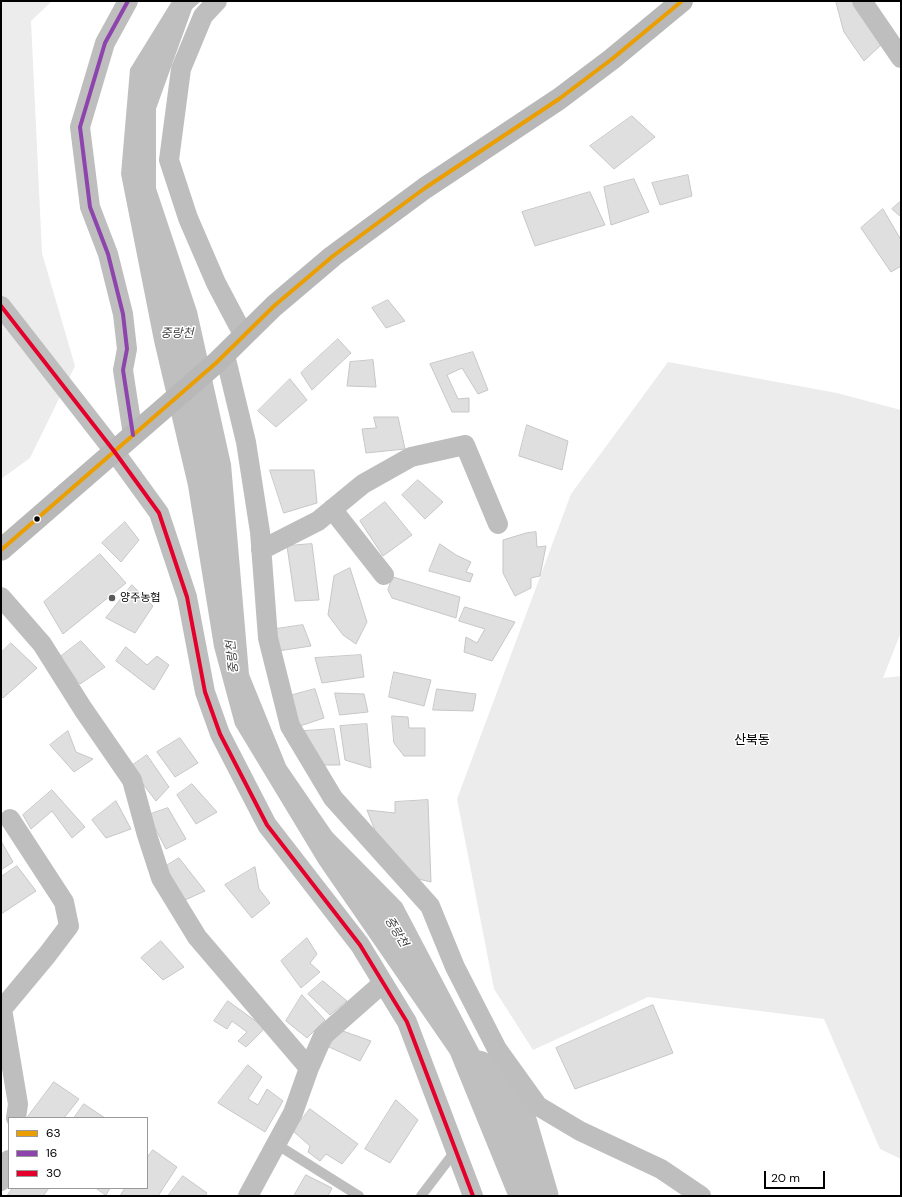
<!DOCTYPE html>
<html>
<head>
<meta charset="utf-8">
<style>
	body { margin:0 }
	#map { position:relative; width:902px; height:1197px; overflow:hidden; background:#fff; font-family:"DM Sans",sans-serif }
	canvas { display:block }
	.frame { position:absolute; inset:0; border:2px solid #000; pointer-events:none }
	.legend { position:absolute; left:8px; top:1117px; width:140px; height:72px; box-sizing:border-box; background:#fff; border:1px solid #999; margin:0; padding:5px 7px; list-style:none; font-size:12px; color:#000 }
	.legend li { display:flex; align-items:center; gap:8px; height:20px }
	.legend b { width:20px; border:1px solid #999 }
	.scale { position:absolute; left:764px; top:1171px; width:61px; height:18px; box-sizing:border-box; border:2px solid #000; border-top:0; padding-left:5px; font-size:12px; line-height:14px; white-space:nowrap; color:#000; -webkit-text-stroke:3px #fff; paint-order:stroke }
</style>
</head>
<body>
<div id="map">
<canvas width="902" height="1197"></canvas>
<div class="frame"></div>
<ul class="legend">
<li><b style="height:5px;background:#eb9e00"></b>63</li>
<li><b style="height:5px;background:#8e44ad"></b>16</li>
<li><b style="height:5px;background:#e4002b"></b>30</li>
</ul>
<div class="scale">20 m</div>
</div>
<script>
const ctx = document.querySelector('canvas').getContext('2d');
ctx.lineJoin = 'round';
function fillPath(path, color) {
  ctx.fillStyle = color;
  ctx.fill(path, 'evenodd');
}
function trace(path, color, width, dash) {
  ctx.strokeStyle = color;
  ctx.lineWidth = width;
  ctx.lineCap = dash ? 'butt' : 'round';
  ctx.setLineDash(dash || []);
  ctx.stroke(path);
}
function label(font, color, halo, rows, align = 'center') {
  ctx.font = font + ' "DM Sans","Noto Sans KR",sans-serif';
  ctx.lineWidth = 3;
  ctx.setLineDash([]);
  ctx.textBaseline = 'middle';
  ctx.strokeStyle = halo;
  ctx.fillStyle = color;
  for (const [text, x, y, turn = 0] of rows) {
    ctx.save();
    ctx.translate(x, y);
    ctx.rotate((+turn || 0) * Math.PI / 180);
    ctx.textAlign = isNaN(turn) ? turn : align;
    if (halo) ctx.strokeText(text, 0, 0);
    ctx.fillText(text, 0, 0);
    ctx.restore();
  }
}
const green = new Path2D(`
	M1 1H52L31 21 42 253 75 366 30 458 1 479Z
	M668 362 837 393 901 410V632L883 678 901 676V1159L880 1149 824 1019 648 997 533 1050 494 989 457 799 571 494Z`);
const water = new Path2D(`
	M172 1H201L192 9 156 109V188L197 311 231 464 249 674 286 765 332 832 402 903 500 1090 540 1196H508L450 1054 319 864 235 725 214 647 188 486 154 341 121 174 130 69Z`);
const river = new Path2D(`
	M478 1069 519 1124 540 1196`);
const building = new Path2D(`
	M836 1H857L883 43 864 61 844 32Z
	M632 116 655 137 614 169 590 146Z
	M688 175 692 196 660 205 652 183Z
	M634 179 649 212 611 225 604 187Z
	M590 192 605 225 535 246 522 212Z
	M901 201V217L892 209Z
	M883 209 901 240V266L891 272 861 228Z
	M388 300 405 321 386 328 372 308Z
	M338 339 351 353 312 390 301 373Z
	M473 352 488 390 478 394 462 368 447 375 458 399 469 398V412H452L430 364Z
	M373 360 376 387 347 386 350 362Z
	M290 379 307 400 276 427 258 411Z
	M374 417H398L405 449 366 453 362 429 376 428Z
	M527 425 568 441 562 470 519 456Z
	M270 470H314L317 503 284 513Z
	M418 480 443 502 425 519 402 495Z
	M385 502 412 535 383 556 360 521Z
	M125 522 139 540 121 562 102 543Z
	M536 532 537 547 546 546 540 576 531 578V588L515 596 503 573V540L526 533Z
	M312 544 319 600 295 601 287 546Z
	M440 544 456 555 471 562 466 572 473 574 470 582 429 571Z
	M100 554 126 583 63 634 44 602Z
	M350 568 367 622 356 644 343 635 328 615 334 576Z
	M393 577 460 597 456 618 392 598 388 590Z
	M132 585 153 606 135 633 106 618Z
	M465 607 515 622 492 661 464 652 466 637 477 643 485 629 459 621Z
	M303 625 311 646 278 651 276 629Z
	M81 641 105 667 80 684 60 657Z
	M11 643 37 668 3 698 1 696V653Z
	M126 647 147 665 157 656 169 665 154 690 116 661Z
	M361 655 364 677 322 683 315 658Z
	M394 672 431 680 424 706 389 697Z
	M315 689 324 718 300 726 289 696Z
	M437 689 476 694 473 711 433 710Z
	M335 693 364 694 368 712 340 715Z
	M392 716 408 717 409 728H425V756H404L394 743Z
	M367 724 371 768 345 760 340 726Z
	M334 729 340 765H318L303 731Z
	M68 731 76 752 93 759 74 772 50 745Z
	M180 738 198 763 175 777 157 752Z
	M147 755 169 787 156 801 130 767Z
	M192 784 217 812 196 824 177 795Z
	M52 790 85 827 72 838 52 811 31 829 23 815Z
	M428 800 431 882 414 878 376 833 367 810 395 813V802Z
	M116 801 131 829 106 838 92 820Z
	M168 808 186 839 166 849 148 815Z
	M1 841 13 862 1 870Z
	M179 858 205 891 185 900 163 868Z
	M17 866 36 891 1 914V877Z
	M255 867 259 889 270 903 252 918 225 885Z
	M307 938 317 954 310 963 320 972 301 988 281 961Z
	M161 941 184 967 163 980 141 958Z
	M323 981 347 1001 330 1015 308 994Z
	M302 995 325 1020 307 1038 286 1021Z
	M228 1001 265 1028 246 1047 238 1041 247 1032 232 1021 227 1029 214 1021Z
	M653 1005 673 1053 575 1089 556 1048Z
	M340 1030 371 1041 360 1061 329 1047Z
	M248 1065 262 1077 248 1099 258 1105 267 1089 283 1101 265 1132 218 1103Z
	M54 1082 79 1099 64 1118H27Z
	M396 1100 418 1120 390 1163 365 1149Z
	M84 1104 105 1118H74Z
	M310 1109 358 1144 342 1164 326 1154 320 1161 308 1152 310 1146 293 1131Z
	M153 1150 177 1167 158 1196H120L125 1188H147V1158Z
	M306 1175 332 1188 328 1196H294Z
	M183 1176 207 1193 205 1196H168Z
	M13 1188H49L43 1196H7Z
	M96 1188H110L106 1195Z`);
const lane = new Path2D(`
	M276 1144 359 1196
	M421 1196 456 1150`);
const street = new Path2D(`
	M128 1 105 43 80 127 90 207 108 254 123 314 127 349 123 370 133 435
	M217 1 203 16 181 69 169 160 188 218 216 283 244 336
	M862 1 901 58
	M1 306 114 451 159 513 187 597 205 692 220 734 267 825 360 945 407 1022 473 1196
	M225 355 246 442 260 532 268 638 290 726 333 798 430 906 455 967 497 1049 538 1106 580 1131 661 1169 701 1196
	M332 509 384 575
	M261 550 318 521 363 484 411 457 465 445 498 524
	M1 597 42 644 83 709 132 780 147 835 161 878 197 937 309 1068 293 1113 248 1196
	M10 819 64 902 69 926 47 955 2 1009 18 1104 16 1118
	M309 1068 323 1036 383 983
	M1 1181 9 1160`);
const secondary = new Path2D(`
	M1 550 216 363 274 306 333 256 425 188 559 99 612 59 682 1`);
const bus1 = new Path2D(`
	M1 550 216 363 274 306 333 256 425 188 559 99 612 59 682 1`);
const bus2 = new Path2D(`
	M128 1 105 43 80 127 90 207 108 254 123 314 127 349 123 370 133 435`);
const bus3 = new Path2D(`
	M1 306 114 451 159 513 187 597 205 692 220 734 267 825 360 945 407 1022 473 1196`);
const markers = [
	[37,519,3.5,"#000"],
	[112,598,4,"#595959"]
];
const poiNames = [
	["양주농협",120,598]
];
const waterNames = [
	["중랑천",177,334],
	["중랑천",233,657,-96],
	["중랑천",396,932,59]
];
const quarterNames = [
	["산북동",752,741]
];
fillPath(green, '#ececec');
fillPath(water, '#bfbfbf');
trace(river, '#bfbfbf', 37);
fillPath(building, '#dfdfdf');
trace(building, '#c7c7c7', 1);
trace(lane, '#bebebe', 10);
trace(street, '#bebebe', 20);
trace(secondary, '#b8b8b8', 22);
trace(bus1, '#eb9e00', 4);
trace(bus2, '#8e44ad', 4);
trace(bus3, '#e4002b', 4);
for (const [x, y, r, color] of markers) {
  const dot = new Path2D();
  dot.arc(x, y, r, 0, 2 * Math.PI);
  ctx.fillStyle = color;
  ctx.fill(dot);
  trace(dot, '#fff', 1.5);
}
label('11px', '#000', '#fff', poiNames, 'left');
label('italic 12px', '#444', '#fff', waterNames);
label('13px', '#000', '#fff', quarterNames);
</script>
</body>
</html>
